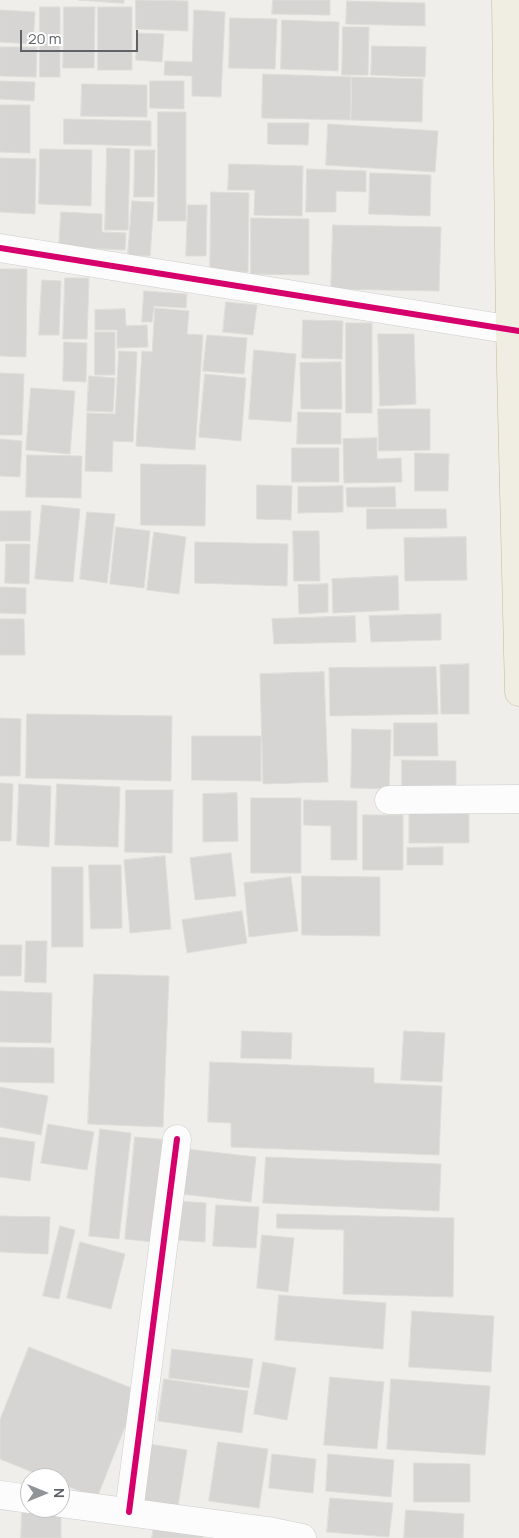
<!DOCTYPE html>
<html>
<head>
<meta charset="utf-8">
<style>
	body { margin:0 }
	#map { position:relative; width:519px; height:1538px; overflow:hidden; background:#efeeea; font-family:Manrope,sans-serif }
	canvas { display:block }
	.north { position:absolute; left:20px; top:1468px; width:50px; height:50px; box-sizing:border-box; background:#fff; border:1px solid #bfc1c3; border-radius:50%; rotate:90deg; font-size:14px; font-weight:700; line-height:20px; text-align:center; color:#5f6368 }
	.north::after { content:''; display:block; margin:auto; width:18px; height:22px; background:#919496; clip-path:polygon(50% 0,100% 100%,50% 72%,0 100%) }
	.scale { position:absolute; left:20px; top:30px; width:118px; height:22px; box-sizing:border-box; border:2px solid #5f6368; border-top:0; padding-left:6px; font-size:15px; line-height:18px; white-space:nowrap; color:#5f6368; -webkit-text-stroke:4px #fff; paint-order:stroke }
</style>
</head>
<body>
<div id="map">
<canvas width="519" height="1538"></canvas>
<div class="north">N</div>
<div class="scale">20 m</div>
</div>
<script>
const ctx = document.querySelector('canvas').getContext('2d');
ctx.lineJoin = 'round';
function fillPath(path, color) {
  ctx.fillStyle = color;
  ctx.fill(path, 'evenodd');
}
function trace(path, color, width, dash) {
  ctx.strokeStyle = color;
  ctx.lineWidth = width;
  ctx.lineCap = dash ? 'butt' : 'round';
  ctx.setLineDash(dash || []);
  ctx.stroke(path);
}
const building = new Path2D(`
	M78 0H124V3Z
	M136 0 188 1V31L136 29Z
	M273 0H330V15L272 14Z
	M347 1 425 3V26L346 24Z
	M40 7H60V77H40Z
	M64 7H95L94 68H63Z
	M98 7H132V70H98Z
	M0 10 35 12 33 44 0 42Z
	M194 10 225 12 221 97 192 96V76L164 75 165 61 192 62Z
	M230 18 277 19 275 69 229 68Z
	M282 20 339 22 338 71 281 69Z
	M343 27H369L368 75H342Z
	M137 33 164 34 162 62 136 60Z
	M372 46 426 47 425 77 371 75Z
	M0 47H37L36 77 0 76Z
	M263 74 351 77 350 120 262 118Z
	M352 77 423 79 422 122 351 120Z
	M0 81 35 82 34 101 0 99Z
	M150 81H184V109L150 108Z
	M82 84 147 85V117L81 116Z
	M0 105H30V153L0 152Z
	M158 112H186V221H158Z
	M64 119 151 121V146L64 144Z
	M268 123H309L308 145 268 144Z
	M328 124 438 131 435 172 326 165Z
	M107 148 130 149 128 230H105Z
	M40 149 92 150 91 206 39 204Z
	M135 150H155L154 197H134Z
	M0 158 36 159 35 214 0 212Z
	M229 164 303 166 302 216 254 215 255 190H228Z
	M307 169 366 171V192L336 191V212H306Z
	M370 173 431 175 430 216 369 214Z
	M211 192 249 193 248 272H210Z
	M132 201 154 202 150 256 128 255Z
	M188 205H207L206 256H186Z
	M61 212 102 214V232L126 233 125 250 59 247Z
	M251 218 309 219V275L251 274Z
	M333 225 441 227 439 291 331 289Z
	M0 269H27L26 357 0 356Z
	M65 278H89L87 339H63Z
	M42 280 61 281 59 335H39Z
	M144 291 187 294 186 308 154 306 152 322H142Z
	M226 302 257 305 253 335 223 332Z
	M155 308 189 311 187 334 203 335 195 450 136 446 142 351 152 352Z
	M125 309 126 326 147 325 148 347 117 348V330H95V310Z
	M303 320 343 321 342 359 302 358Z
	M346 323H372V413H346Z
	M95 332H115V375H95Z
	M378 334H414L416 404 380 406Z
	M207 335 247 338 244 374 203 371Z
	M64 342 87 343 86 382 63 381Z
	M254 350 296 354 291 422 249 419Z
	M119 351 137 352 133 442 113 441 112 472 85 471 87 413 115 414Z
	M341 362 342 409H301L300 363Z
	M0 373 24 374 22 435H0Z
	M205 374 246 378 241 441 199 437Z
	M89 376 115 378 113 412 87 411Z
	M31 388 75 391 70 454 26 450Z
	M378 409H430V450L379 451Z
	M298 412 341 413V444H297Z
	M377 438V459L401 458 402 482 344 483 343 439Z
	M0 439 22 441 20 477 0 476Z
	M292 448H339V482H292Z
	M415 453 449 454 448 491H415Z
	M27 455 82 456 81 498 26 497Z
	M141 464 206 465 205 526 141 525Z
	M257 485 292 486 291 520 257 519Z
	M343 486V512L298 513V487Z
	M395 487 396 507H347L346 488Z
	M42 505 80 509 73 582 35 579Z
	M367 509H446L447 528 367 529Z
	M0 511H31L30 541H0Z
	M87 512 115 514 107 583 80 579Z
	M116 527 150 531 144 588 110 584Z
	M293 531H319L320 581H294Z
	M154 532 186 537 179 594 147 590Z
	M466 537 467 580 405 581 404 538Z
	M195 542 288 544 287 586 195 583Z
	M6 544H30L29 584 5 583Z
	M398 576 399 610 333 613 332 579Z
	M328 584V612L299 614 298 585Z
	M0 587 26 588V614L0 613Z
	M441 614V640L371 642 369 616Z
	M355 616 356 642 274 644 272 619Z
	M0 619H24L25 655H0Z
	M469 664V714H441L440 665Z
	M436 667 438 714 330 716 329 668Z
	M324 672 328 782 263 784 260 674Z
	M27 714 172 716 171 781 26 778Z
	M0 718 21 719 20 776H0Z
	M394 723H437L438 756H394Z
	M352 729 391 730 389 789 351 788Z
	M192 736H261V781L192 780Z
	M402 760 456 761V797H402Z
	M0 783 13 784 11 841H0Z
	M19 784 51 786 49 847 17 845Z
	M57 784 120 787 118 847 55 845Z
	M126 790H173L172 853 125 852Z
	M237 793 238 841 203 842V794Z
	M251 798H301V873H251Z
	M304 800 357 801V860H331V826L304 825Z
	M469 810V843H409V812Z
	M363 815H403V870H363Z
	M443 847V865H407V848Z
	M231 853 236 896 195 900 190 858Z
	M165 856 171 929 130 933 124 860Z
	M89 865H121L122 928 91 929Z
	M52 867H83V947H52Z
	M302 876 380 877V936L302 935Z
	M291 877 298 931 249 937 244 883Z
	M242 911 247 943 187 953 182 920Z
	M26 941H47L46 983 25 982Z
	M0 945H22L21 976H0Z
	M94 974 169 976 163 1127 88 1124Z
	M0 991 52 993 51 1043 0 1042Z
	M242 1031 292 1033 291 1059 241 1058Z
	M404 1031 445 1033 442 1082 401 1080Z
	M0 1047 54 1048V1083L0 1082Z
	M210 1062 374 1068V1083L442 1086 439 1155 231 1147V1123L208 1122Z
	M0 1087 48 1096 41 1135 0 1127Z
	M48 1124 94 1132 87 1170 41 1163Z
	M100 1129 131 1133 119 1239 89 1236Z
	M0 1137 35 1142 30 1181 0 1177Z
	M135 1137 171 1140 162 1243 125 1239Z
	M186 1149 256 1157 251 1202 181 1194Z
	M266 1157 441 1164 439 1211 263 1203Z
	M177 1201 206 1203 205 1242 174 1240Z
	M216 1205 259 1207 256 1248 213 1246Z
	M277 1214 454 1218 453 1297 343 1294 344 1230 277 1228Z
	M0 1216 50 1217 48 1254 0 1252Z
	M60 1226 75 1230 59 1299 43 1296Z
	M262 1235 294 1238 288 1292 257 1288Z
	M80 1242 125 1254 111 1309 67 1298Z
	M279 1295 386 1303 383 1349 275 1340Z
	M412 1311 494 1316 491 1372 409 1367Z
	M29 1347 139 1391 97 1498 60 1483V1478H47L0 1459V1420Z
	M172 1349 253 1359 249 1388 169 1378Z
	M263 1362 296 1368 287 1420 254 1414Z
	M330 1377 384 1382 377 1449 324 1445Z
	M164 1379 248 1391 242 1433 158 1421Z
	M391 1379 490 1386 485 1455 387 1449Z
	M218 1442 268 1449 259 1508 209 1501Z
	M143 1443 187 1450 178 1506 135 1499Z
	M272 1454 316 1459 313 1493 269 1488Z
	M328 1454 394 1460 391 1497 326 1491Z
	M414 1463 470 1464V1502H414Z
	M330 1498 393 1503 389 1537 327 1532Z
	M406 1510 464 1514 463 1538H404Z
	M22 1513H61V1538H21Z
	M154 1526 203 1535V1538H152Z`);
const minor = new Path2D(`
	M0 248 519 331
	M389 800 519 799
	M0 1495 30 1499
	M60 1503 268 1531 302 1538
	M129 1512 177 1139`);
const highway = new Path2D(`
	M506 0 510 329 519 692`);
const cycleway = new Path2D(`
	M0 248 519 331
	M129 1512 177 1139`);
fillPath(building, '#d6d5d3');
trace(building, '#deddd9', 1);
trace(minor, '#cbcccc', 29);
trace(highway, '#c8b996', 29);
trace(minor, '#fdfcfc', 28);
trace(highway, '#f0ede3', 28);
trace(cycleway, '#d6006c', 6);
</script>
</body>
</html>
